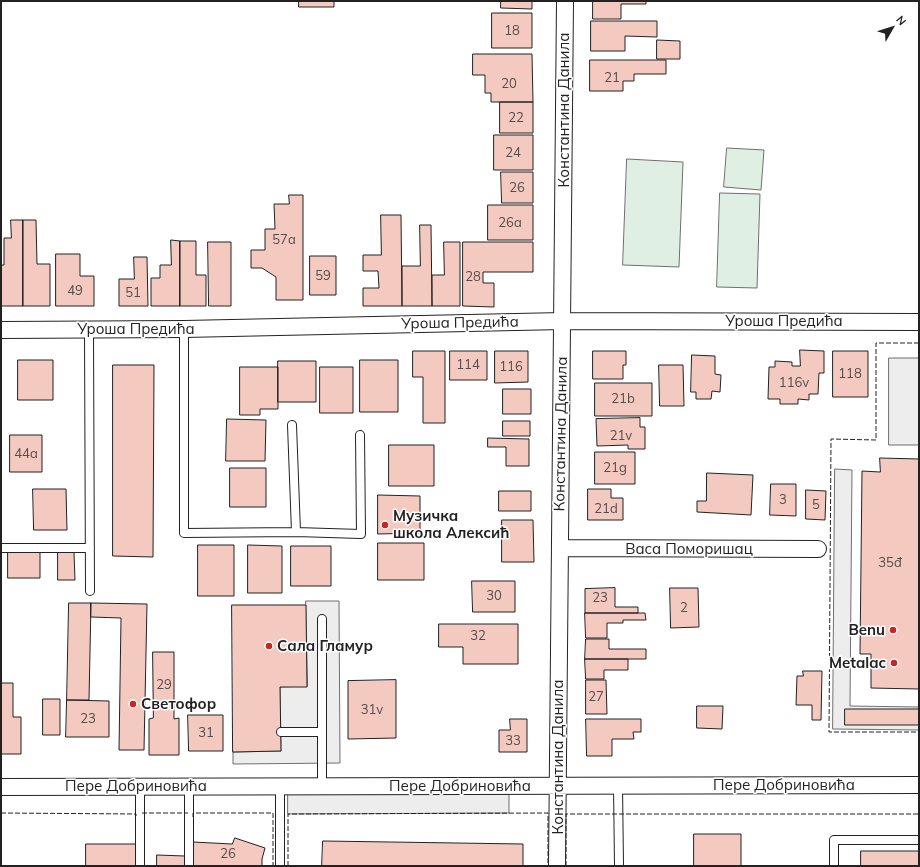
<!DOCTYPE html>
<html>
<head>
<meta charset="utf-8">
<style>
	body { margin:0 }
	#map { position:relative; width:920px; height:867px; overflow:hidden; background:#fff; font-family:Mulish,sans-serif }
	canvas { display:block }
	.frame { position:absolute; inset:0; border:2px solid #222; pointer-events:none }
	.north { position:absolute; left:872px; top:8px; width:40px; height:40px; -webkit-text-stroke:3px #fff; paint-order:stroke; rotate:51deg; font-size:11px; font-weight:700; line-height:16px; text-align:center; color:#222 }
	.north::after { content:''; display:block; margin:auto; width:14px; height:18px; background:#222; clip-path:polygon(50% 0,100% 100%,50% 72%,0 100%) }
</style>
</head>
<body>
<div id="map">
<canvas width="920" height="867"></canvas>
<div class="frame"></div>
<div class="north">N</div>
</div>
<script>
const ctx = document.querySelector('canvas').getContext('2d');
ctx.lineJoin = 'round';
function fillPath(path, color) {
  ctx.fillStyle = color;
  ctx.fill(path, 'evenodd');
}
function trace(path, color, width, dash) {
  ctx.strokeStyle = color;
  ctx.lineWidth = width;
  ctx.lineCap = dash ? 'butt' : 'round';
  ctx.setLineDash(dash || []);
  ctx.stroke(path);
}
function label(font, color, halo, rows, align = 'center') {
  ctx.font = font + ' Mulish,sans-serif';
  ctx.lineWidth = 3;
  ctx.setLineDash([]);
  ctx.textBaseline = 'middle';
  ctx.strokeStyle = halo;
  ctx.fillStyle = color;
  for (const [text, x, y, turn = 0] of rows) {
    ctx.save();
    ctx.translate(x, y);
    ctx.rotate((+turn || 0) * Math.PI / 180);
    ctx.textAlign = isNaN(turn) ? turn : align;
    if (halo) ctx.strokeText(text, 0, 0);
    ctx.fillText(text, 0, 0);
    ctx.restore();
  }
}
const green = new Path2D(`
	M727 148 764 150 761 190 724 187Z
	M627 159 683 162 679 267 623 265Z
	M720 193 760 194 757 288 717 287Z`);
const parking = new Path2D(`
	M889 358H919V445H889Z
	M835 469 852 470 850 706 919 707V730L833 729Z
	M306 601H339L340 763 233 764V752L281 751 280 687 307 686Z
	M288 794H509V813L288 814Z`);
const building = new Path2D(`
	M299 1H334V7H299Z
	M501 1H532V9L501 8Z
	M593 1H646V4H621V19H593Z
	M492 13H532V48H492Z
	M591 21H657V37L625 36V51H591Z
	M657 40 680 41V59H657Z
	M473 54H532L533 102H491V93H485V75H473Z
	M590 60H666V74H634V81H623V91H590Z
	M500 102H533V133H500Z
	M494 135H533V170H494Z
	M501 172H533V203H502Z
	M289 195H303V300H276V277L262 268H251V250H265V229H275L274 204H289Z
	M488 205H533V240H488Z
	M381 215H401L402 306H363V288H379L378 271H363V255H381Z
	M11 220H23V306H1V265H4V238H11Z
	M23 220H36L37 264H50V306H23Z
	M420 225H431L432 306H402V266H420Z
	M171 240 180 241V306H151V278H160V265H171Z
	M180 241H196V275H206V306H180Z
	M208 242H231V306H209Z
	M444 242H460V306H432V275H444Z
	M463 242H533V272H483V283H494V307L463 306Z
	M56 254H80V276H94V306H56Z
	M310 256H336V295H310Z
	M134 257H147L148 306H119V279H134Z
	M800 350 824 351V373H819L818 394H809V400L798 399V404H780V399H768L769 367H775V361L792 362V366H800Z
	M413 351H445V423H423V377H413Z
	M450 351H487V380H450Z
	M495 351H528V382L495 383Z
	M593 351H626V365H623V379H593Z
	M833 351H868V397H833Z
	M692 355 715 356V374L721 375 720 392 712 391 711 399H696V392H691Z
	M18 360H53V400H18Z
	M360 360H398V412H360Z
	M278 361H316V402H278Z
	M113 365H154L153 557 113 556Z
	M659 365H683L684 406H660Z
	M240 367H278V409H260V415H240Z
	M320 367H353V413H320Z
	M595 383H652V416H595Z
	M503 389H531V414H503Z
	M640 418V427H645V449H628V445L597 446 596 419Z
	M227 419 266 420 265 461H226Z
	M503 421H530V436H503Z
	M10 435H42V472H10Z
	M488 438 529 439V466H506V447H488Z
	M389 445H434V486H389Z
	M595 452H635V484H595Z
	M880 458 919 459V689L871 688V654H860L862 471 880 472Z
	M230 468H266V507H230Z
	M707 473 753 475 751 515 697 512V501H706Z
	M771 484H796V516L770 515Z
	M33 489H66L67 530H34Z
	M588 489H611V498H623V520H588Z
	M806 490 826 491 825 520 806 519Z
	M499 491H531V511H499Z
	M378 495 420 496V533L378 534Z
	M502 520H533L534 562H502Z
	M378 543H424V580H378Z
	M198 545H234V596H198Z
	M248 545 282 546V593H248Z
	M291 546H331V586H291Z
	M8 550H40V578H8Z
	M58 552H74L75 580H58Z
	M472 581H515V612H473Z
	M615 588V607H638V613H585V589Z
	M670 588H698L699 627 671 628Z
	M69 603H91L89 700H67Z
	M91 603 147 604 144 750H119L121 618 91 617Z
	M232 605H306L307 687H280L281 751 233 752Z
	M585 613H645L646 620H623V623H607V638H586Z
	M439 624H518V664H463V647H439Z
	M586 639H609V649H646V659H585Z
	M153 652H174V719L179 718V755H149V719L153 718Z
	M585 659H628V670H604V679H586Z
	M803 671H822L821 720H812V705H796L797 676H803Z
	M396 680V738L348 739V681Z
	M586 680H606L607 714H586Z
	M1 683H13V717H21V754H1Z
	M43 699H60V735H43Z
	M67 700 109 701V737H66Z
	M697 706H723L722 729 697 728Z
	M845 709H919V725H845Z
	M188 715H223V751H189Z
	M510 719H527V752H499V730H510Z
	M586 719H641V732H633L634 739H612V756H587Z
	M694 834H741V866H694Z
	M235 838 265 848 262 859V866H193V842L232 844Z
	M323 841 523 844V866H322Z
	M86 844H136V866H86Z
	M861 851H919V866H861Z
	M157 855 185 856V866H157Z`);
const lane = new Path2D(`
	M184 329V533L296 532 361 534 360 435
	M89 330 90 591
	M292 425 296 532
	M1 548H90
	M322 619V786
	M281 732H322
	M618 785 619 866
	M140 786V866
	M189 786V866
	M280 786V866
	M834 866V840H919`);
const street = new Path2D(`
	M1 330 184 329 563 321 919 322
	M560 548 818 549
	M1 787 919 785
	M557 866 565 1`);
const fence = new Path2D(`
	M919 343H876V440L831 439 829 732H919
	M1 813 136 814V816
	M142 813H188
	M193 817V813H273V866
	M288 866V814L548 813V866
	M566 866V814H919`);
const markers = [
	[385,525,4,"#c62828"],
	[893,630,4,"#c62828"],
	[269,646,4,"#c62828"],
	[894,663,4,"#c62828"],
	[133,704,4,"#c62828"]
];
const numberNames = [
	["18",512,31],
	["21",612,78],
	["20",509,84],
	["22",516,118],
	["24",513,153],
	["26",517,188],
	["26a",510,223],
	["57a",284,240],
	["59",323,276],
	["28",473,277],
	["49",75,291],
	["51",133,293],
	["114",468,365],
	["116",511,367],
	["118",850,374],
	["116v",794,383],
	["21b",623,399],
	["21v",621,436],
	["44a",26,454],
	["21g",615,468],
	["3",783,500],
	["5",816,505],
	["21d",606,509],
	["35đ",890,563],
	["30",494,596],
	["23",600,598],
	["2",684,608],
	["32",478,636],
	["29",164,685],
	["27",596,697],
	["31v",372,710],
	["23",88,719],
	["31",206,733],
	["33",513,741],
	["26",228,854]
];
const streetNames = [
	["Константина Данила",564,110,-90],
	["Уроша Предића",784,321],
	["Уроша Предића",460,323,-1],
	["Уроша Предића",136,329],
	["Константина Данила",561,434,-89],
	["Васа Поморишац",689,549],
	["Константина Данила",558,757,-90],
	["Пере Добриновића",784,785],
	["Пере Добриновића",136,786],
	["Пере Добриновића",460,786]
];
const poiNames = [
	["Музичка",393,516],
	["школа Алексић",393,533],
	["Benu",885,630,"right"],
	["Сала Гламур",277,646],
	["Metalac",886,663,"right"],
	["Светофор",141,704]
];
fillPath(green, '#e0efe3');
trace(green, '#6f6f6f', 1);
fillPath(parking, '#ededed');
trace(parking, '#6f6f6f', 1);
fillPath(building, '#f3c9c0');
trace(building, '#222', 1);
trace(lane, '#222', 10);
trace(street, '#222', 18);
trace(lane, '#fff', 8);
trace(street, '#fff', 16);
trace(fence, '#222', 1, [5, 2]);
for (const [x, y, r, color] of markers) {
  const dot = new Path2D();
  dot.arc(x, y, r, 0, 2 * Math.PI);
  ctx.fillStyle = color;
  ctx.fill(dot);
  trace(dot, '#fff', 1.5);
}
label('13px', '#564c4a', null, numberNames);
label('15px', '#222', '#fff', streetNames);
label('bold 15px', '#222', '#fff', poiNames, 'left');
</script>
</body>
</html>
